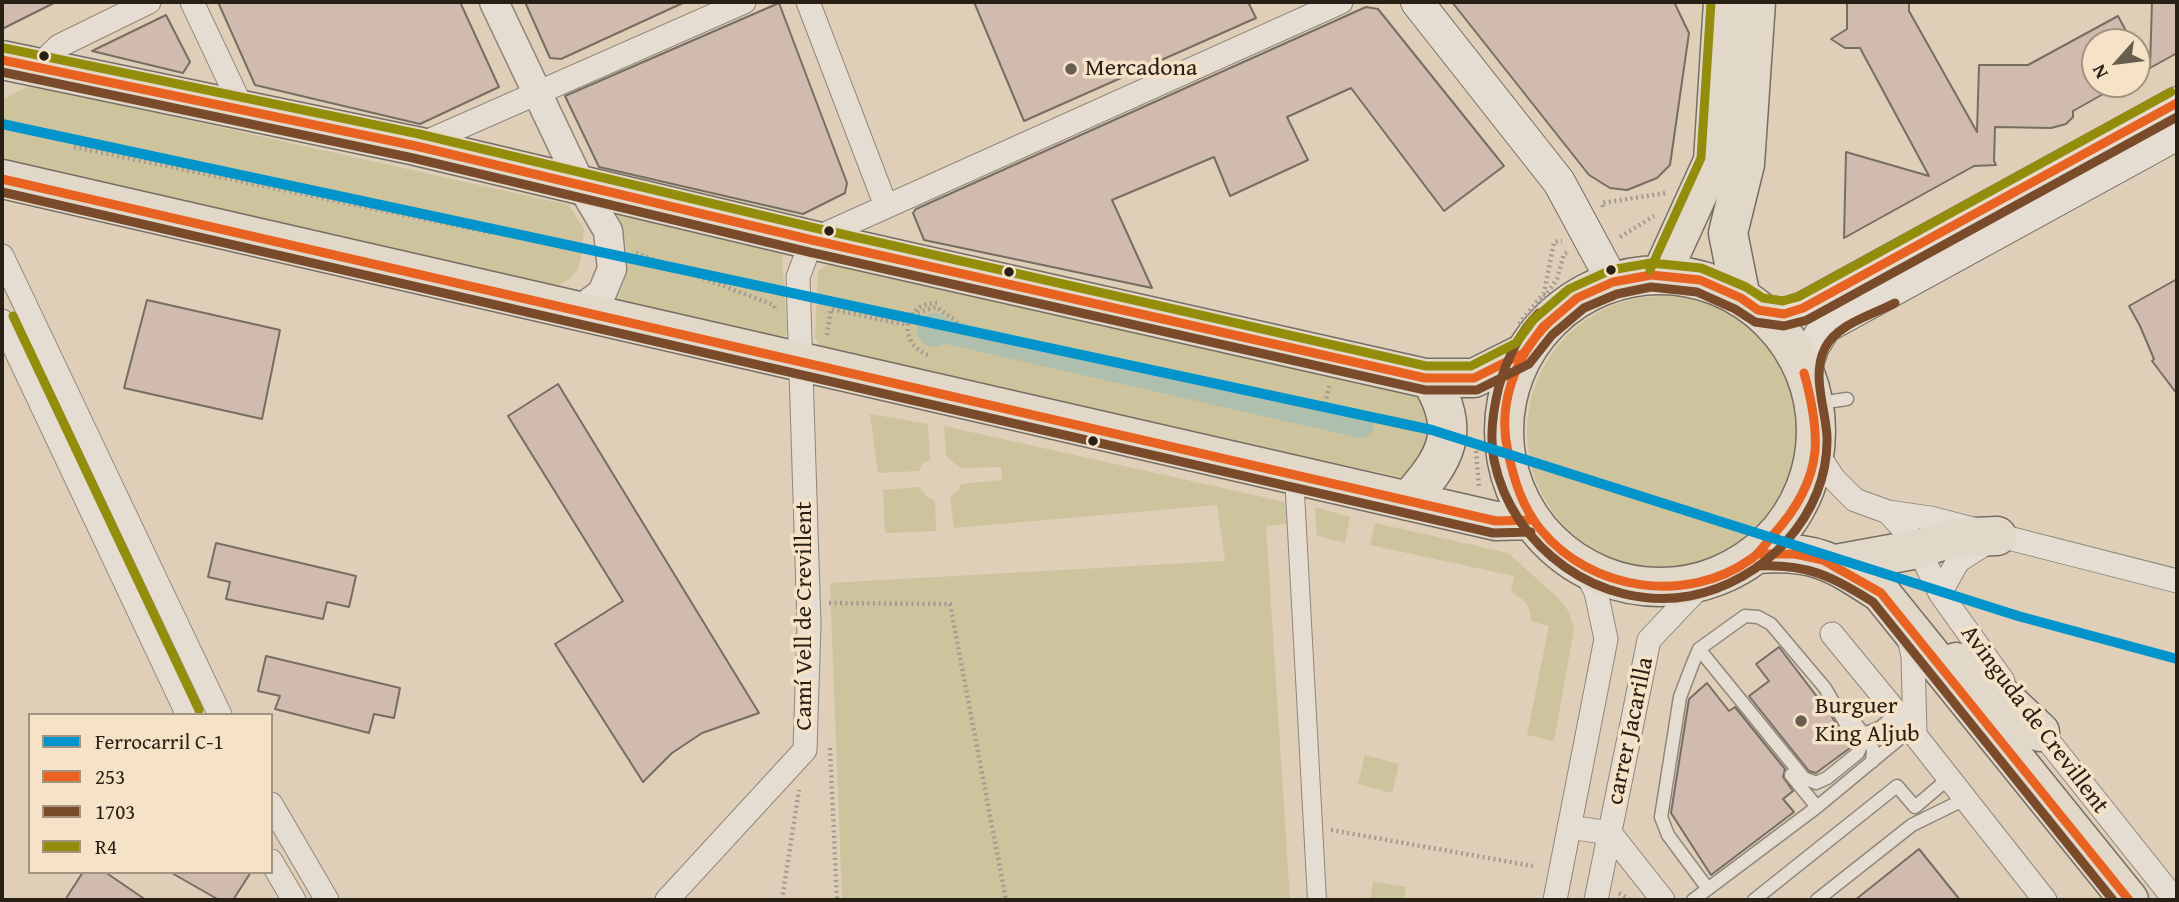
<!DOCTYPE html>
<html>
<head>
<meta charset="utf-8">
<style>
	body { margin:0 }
	#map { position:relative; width:2179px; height:902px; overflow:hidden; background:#dfcfb9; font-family:"Gentium Book Plus",serif }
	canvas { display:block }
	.frame { position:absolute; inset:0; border:4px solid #281f15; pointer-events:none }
	.legend { position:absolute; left:28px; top:713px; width:245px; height:161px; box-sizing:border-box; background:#f5e2c7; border:2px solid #a39480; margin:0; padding:9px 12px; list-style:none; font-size:21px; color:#281f15 }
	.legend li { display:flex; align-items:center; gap:14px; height:35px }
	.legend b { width:35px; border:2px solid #a39480 }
	.north { position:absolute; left:2081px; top:28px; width:70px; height:70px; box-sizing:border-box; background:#f5e2c7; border:2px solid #a39480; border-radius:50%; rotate:242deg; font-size:19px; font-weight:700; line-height:28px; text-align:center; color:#281f15 }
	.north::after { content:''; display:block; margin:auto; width:24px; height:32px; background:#685d4e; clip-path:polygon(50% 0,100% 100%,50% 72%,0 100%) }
</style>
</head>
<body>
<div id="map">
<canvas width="2179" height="902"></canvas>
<div class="frame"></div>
<ul class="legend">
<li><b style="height:9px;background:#0294cb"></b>Ferrocarril C-1</li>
<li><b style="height:9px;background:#e86221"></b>253</li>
<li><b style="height:9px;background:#7a4b2a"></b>1703</li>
<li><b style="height:9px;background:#948d0b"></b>R4</li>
</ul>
<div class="north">N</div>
</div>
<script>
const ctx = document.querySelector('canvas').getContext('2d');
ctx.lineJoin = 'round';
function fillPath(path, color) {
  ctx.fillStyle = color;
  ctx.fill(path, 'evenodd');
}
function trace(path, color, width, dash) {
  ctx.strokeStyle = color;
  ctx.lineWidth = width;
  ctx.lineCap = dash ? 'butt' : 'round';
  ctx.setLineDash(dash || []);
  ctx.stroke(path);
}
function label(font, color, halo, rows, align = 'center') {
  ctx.font = font + ' "Gentium Book Plus",serif';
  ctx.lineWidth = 7;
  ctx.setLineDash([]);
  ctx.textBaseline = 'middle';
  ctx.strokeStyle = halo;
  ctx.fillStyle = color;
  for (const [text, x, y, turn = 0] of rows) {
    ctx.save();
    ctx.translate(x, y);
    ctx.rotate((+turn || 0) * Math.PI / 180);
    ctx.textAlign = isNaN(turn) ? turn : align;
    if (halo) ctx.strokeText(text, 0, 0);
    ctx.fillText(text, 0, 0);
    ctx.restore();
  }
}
const green = new Path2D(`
	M30 85 569 205 584 229C580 266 585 277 545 290L18 171 2 159V100Z
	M617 214 782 254 787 334 776 342 615 304C633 269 630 250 617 214Z
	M835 260 1424 394 1440 406 1425 468 1401 477 824 354 815 337 818 271Z
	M1527 432a136 136 0 1 1 272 0a136 136 0 1 1-272 0Z
	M870 414 928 424 930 460 922 464 919 471 878 473Z
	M944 426 1285 502 1287 524 1266 526 1290 900H842L830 583 1225 561 1217 505 954 528 950 497 958 491 961 484 1002 480 1001 467 960 468 946 456Z
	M920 487 926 496 935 501 936 531 885 533 883 490Z
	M1315 507 1350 517 1345 543 1317 536Z
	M1375 523 1508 553 1558 598 1569 612 1574 629 1554 741 1527 735 1549 626 1531 621C1531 605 1525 600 1511 592L1514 576 1370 545Z
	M1365 755 1399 764 1392 793 1358 784Z
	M1373 881 1406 887 1404 900H1370Z`);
const water = new Path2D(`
	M917 330a17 17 0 1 1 34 0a17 17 0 1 1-34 0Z`);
const canal = new Path2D(`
	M943 331 1361 426`);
const building = new Path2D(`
	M2 2H56L2 29Z
	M218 2H460L499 87 420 124 255 85Z
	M525 2H685L561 59 550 58Z
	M974 2H1248L1256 18 1024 121Z
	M1452 2H1674L1689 33 1670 165 1657 178 1627 190 1610 188 1589 175Z
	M1847 2H1909V11L1977 132 1979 65H2028L2118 16 2132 42H2095V84H2121L2073 111V117L2066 124 2051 128 1995 127 1994 161 1996 165 1974 166 1844 238 1846 152 1929 176 1860 48H1845L1831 39 1847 29Z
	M2152 2H2177V53L2150 68Z
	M779 3 847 183 845 193 803 214 599 167 565 96Z
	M1366 7 1378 9 1504 166 1444 211 1351 88 1287 117 1308 160 1230 196 1214 157 1112 200 1152 288 924 240 913 213 916 209Z
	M166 15 190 62 183 73 92 51Z
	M2177 279V394L2152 361 2154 359 2140 326 2129 306Z
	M147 300 280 330 262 419 124 388Z
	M558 384 759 713 702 733 672 753 643 782 555 644 623 601 508 416Z
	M216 543 356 576 349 607 327 602 323 619 226 599 230 582 208 577Z
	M1779 647 1831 715 1850 748 1816 773 1809 771 1749 696 1769 681 1756 664Z
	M266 656 400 688 394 718 374 714 369 733 275 709 280 696 258 691Z
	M1707 683 1729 711 1735 707 1785 769 1783 777 1793 791 1783 799 1794 812 1711 875 1671 813 1689 699Z
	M1919 849 1960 900H1855Z
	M83 872H105L146 900H65Z
	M170 872H251L233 900H219Z`);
const path = new Path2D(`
	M74 147 492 233
	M1603 207 1602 203 1666 193
	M1620 237 1654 216
	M636 253 774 305 775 309
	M826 299 911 315 936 307 956 321 960 329 1325 407 1329 386
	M1519 324 1544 293 1554 242 1562 241
	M1525 324 1557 279 1564 254 1568 252
	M827 335 831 309 907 325
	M928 355C897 343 903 303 937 303
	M1476 451 1479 488
	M829 603 950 604 1006 900
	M830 748 837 900
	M1331 830 1533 866
	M1619 893 1630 900
	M782 900 799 790`);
const service = new Path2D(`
	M1812 404 1847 399
	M1699 649 1804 778 1816 783 1827 778 1858 753 1860 748 1825 688 1771 624 1758 617 1745 616 1699 649 1693 663 1680 697 1661 817 1668 835 1708 889
	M1847 713 1864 734 1881 727 1897 713
	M1864 734 1873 749 1872 762
	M1817 807 1910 730
	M1693 900 1817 807 1791 775
	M1754 900 1897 786 1915 807 1949 778
	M1817 900 1912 825 1965 799`);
const pedestrian = new Path2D(`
	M1294 475 1317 900`);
const minor = new Path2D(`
	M192 2 244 112
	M808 2 886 206
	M38 66 59 46 149 2
	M417 146 744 2
	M2 256 220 715
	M2 321 188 715
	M1815 450 1834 479 1855 500 1888 512 1915 542 1940 593 2003 681
	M1888 512 1930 518 2177 581
	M1940 593 1958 561 1991 540
	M1832 634 1915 735
	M1908 635 1913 656 1915 735 2045 900
	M2034 723 2175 900
	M271 804 327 900
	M1569 827 1610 833
	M1610 833 1663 900
	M271 861 294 900
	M667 900 805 750 809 624 798 277 812 240 1341 2
	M1555 900 1606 639 1596 592 1584 568
	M1596 900 1649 640 1704 582`);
const tertiary = new Path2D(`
	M494 2 582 187 608 231 612 269 602 293 578 311`);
const secondary = new Path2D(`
	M1417 2 1559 182 1613 282
	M1758 310 1784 314 1803 308 2177 103
	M1804 373 1813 347 1825 327 2177 134`);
const trunk = new Path2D(`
	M2 60 416 146 812 240 1425 378H1474L1524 353
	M2 179 1496 521 1531 520
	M1661 275 1713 161 1723 2
	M1504 431a156 156 0 1 1 312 0a156 156 0 1 1-312 0Z
	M1741 298 1728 233 1745 164 1756 2
	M1408 501C1447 457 1462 432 1430 378
	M1758 554C1816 550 1833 562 1881 593L2129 900
	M1836 564 1918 549 1951 538 1997 536
	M1956 662 1980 676 2040 732`);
const bus1 = new Path2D(`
	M2 60 416 146 812 240 1425 378H1474L1524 353 1543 327 1577 298 1613 282 1651 275 1700 280 1741 298 1758 310 1784 314 1803 308 2177 103
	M2 179 1496 521 1531 520
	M1549 322C1515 356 1497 405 1508 452 1514 480 1522 507 1541 530 1591 591 1687 605 1751 559 1760 553 1766 543 1773 535 1794 512 1812 484 1815 451 1817 425 1811 398 1804 373
	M1758 554H1795L1823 560 1881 593 2129 900`);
const bus2 = new Path2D(`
	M2 72 413 158 809 252 1425 390H1477L1529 364 1552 335 1584 308 1617 294 1651 287 1697 292 1735 309 1755 322 1784 326 1807 320 2177 117
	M2 192 1493 533 1531 532
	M1539 313C1519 333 1507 359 1499 386 1493 410 1489 435 1494 460 1512 548 1600 612 1690 596 1764 582 1829 515 1827 437 1826 409 1811 376 1825 348 1837 324 1872 315 1895 303
	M1758 566C1808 564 1832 576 1873 602L2113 900`);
const bus3 = new Path2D(`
	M4 48 419 134 815 228 1426 366H1471L1516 343 1534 319 1569 289 1611 270 1651 263 1701 268 1746 287 1763 298 1783 301 1798 297 2171 92
	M1650 270 1701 158 1711 2
	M13 316 199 710`);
const rail1 = new Path2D(`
	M2 124 1432 430 2018 616 2177 659`);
const markers = [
	[44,56,6,"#281f15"],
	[1071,69,7,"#685d4e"],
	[829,231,6,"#281f15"],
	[1611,270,6,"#281f15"],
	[1009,272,6,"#281f15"],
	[1093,441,6,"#281f15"],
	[1801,721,7,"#685d4e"]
];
const poiNames = [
	["Mercadona",1085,69],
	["Burguer",1815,707],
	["King Aljub",1815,735]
];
const streetNames = [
	["Camí Vell de Crevillent",805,616,-90],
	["Avinguda de Crevillent",2034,720,53],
	["carrer Jacarilla",1631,731,-78]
];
fillPath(green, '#cdc39c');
fillPath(water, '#afbfae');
trace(canal, '#afbfae', 24);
fillPath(building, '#d0bbae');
trace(building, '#776e62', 2);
trace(service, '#908679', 15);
trace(pedestrian, '#908679', 20);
trace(minor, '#908679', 25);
trace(tertiary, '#908679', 31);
trace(secondary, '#776e62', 34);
trace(trunk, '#776e62', 41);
trace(path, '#a39b92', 4.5, [2, 3.5]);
trace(service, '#e5ddd2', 12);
trace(pedestrian, '#e5ddd2', 18);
trace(minor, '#e5ddd2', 23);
trace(tertiary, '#e5ddd2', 28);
trace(secondary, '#e5ddd2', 32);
trace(trunk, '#e1d8ca', 38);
trace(bus1, '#e86221', 9);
trace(bus2, '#7a4b2a', 9);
trace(bus3, '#948d0b', 9);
trace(rail1, '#0294cb', 10);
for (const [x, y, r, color] of markers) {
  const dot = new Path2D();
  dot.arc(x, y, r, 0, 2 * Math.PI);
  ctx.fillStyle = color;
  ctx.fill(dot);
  trace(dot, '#f5e2c7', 2.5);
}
label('24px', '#281f15', '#f5e2c7', poiNames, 'left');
label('24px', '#281f15', '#f5e2c7', streetNames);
</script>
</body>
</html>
